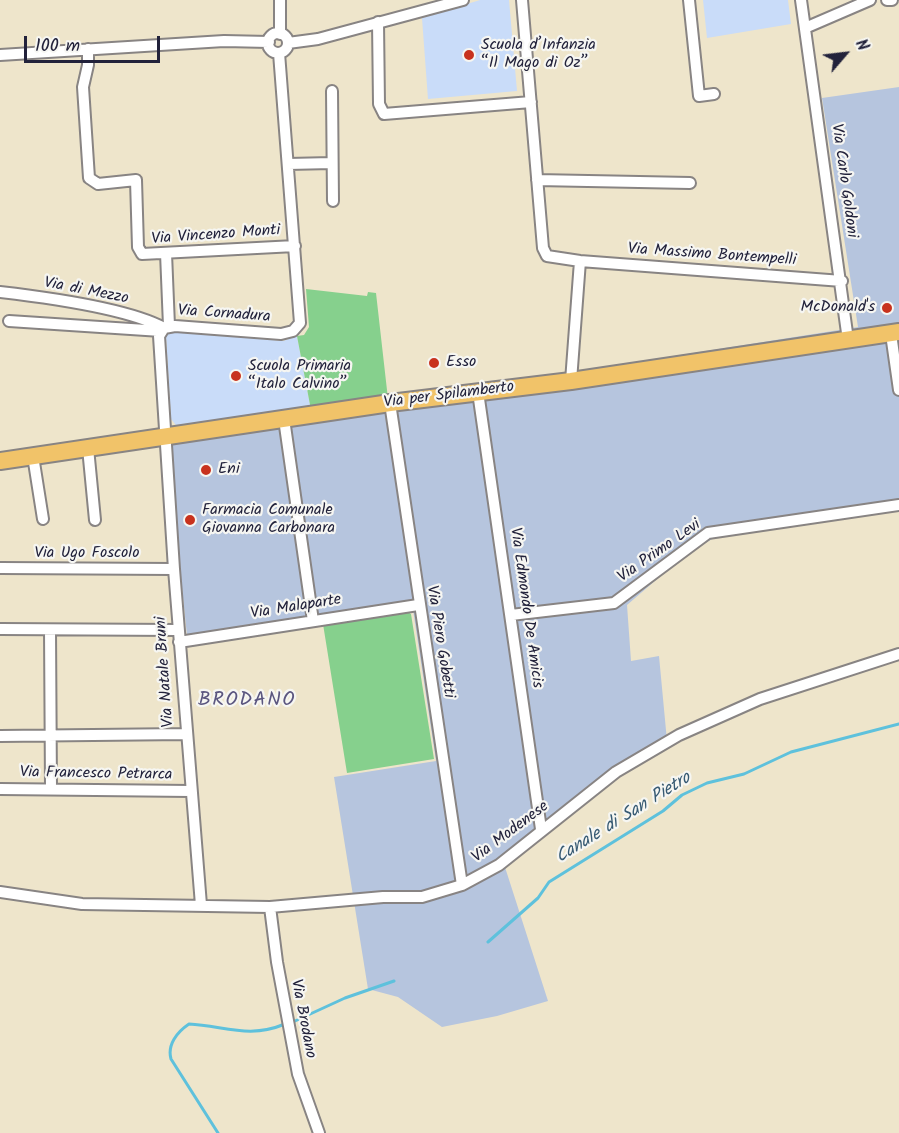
<!DOCTYPE html>
<html>
<head>
<meta charset="utf-8">
<style>
	body { margin:0 }
	#map { position:relative; width:899px; height:1133px; overflow:hidden; background:#eee5cb; font-family:Kalam,sans-serif }
	canvas { display:block }
	.north { position:absolute; left:815px; top:24px; width:60px; height:60px; -webkit-text-stroke:4px #f6f6f2; paint-order:stroke; rotate:62deg; font-size:16px; font-weight:700; line-height:24px; text-align:center; color:#22223b }
	.north::after { content:''; display:block; margin:auto; width:21px; height:27px; background:#22223b; clip-path:polygon(50% 0,100% 100%,50% 72%,0 100%) }
	.scale { position:absolute; left:24px; top:36px; width:136px; height:27px; box-sizing:border-box; border:3px solid #22223b; border-top:0; padding-left:8px; font-size:18px; line-height:21px; white-space:nowrap; color:#22223b; -webkit-text-stroke:4px #f6f6f2; paint-order:stroke }
</style>
</head>
<body>
<div id="map">
<canvas width="899" height="1133"></canvas>
<div class="north">N</div>
<div class="scale">100 m</div>
</div>
<script>
const ctx = document.querySelector('canvas').getContext('2d');
ctx.lineJoin = 'round';
function fillPath(path, color) {
  ctx.fillStyle = color;
  ctx.fill(path, 'evenodd');
}
function trace(path, color, width, dash) {
  ctx.strokeStyle = color;
  ctx.lineWidth = width;
  ctx.lineCap = dash ? 'butt' : 'round';
  ctx.setLineDash(dash || []);
  ctx.stroke(path);
}
function label(font, color, halo, rows, align = 'center') {
  ctx.font = font + ' Kalam,sans-serif';
  ctx.lineWidth = 4.5;
  ctx.setLineDash([]);
  ctx.textBaseline = 'middle';
  ctx.strokeStyle = halo;
  ctx.fillStyle = color;
  for (const [text, x, y, turn = 0] of rows) {
    ctx.save();
    ctx.translate(x, y);
    ctx.rotate((+turn || 0) * Math.PI / 180);
    ctx.textAlign = isNaN(turn) ? turn : align;
    if (halo) ctx.strokeText(text, 0, 0);
    ctx.fillText(text, 0, 0);
    ctx.restore();
  }
}
const built = new Path2D(`
	M480 0H509L517 91 428 99 422 18Z
	M703 0H788L791 24 707 38Z
	M172 330 283 341 297 336 311 410 179 429 171 419 166 336Z`);
const industrial = new Path2D(`
	M899 87V499L724 532 685 555 627 605 631 661 659 656 667 741 503 861 548 1001 497 1016 442 1027 398 997 368 989 334 777 436 761 413 610 188 645 166 436 858 327 822 98Z`);
const green = new Path2D(`
	M306 289 367 296 368 292 376 293 388 399 311 410 297 336 304 335 309 327Z
	M408 612 411 614 434 759 347 773 323 624Z`);
const stream = new Path2D(`
	M488 942 538 898 549 882 663 811 682 795 707 783 744 774 791 752 899 724
	M295 1021 345 998 394 981
	M218 1133 171 1059C167 1045 177 1032 189 1024 225 1026 249 1039 285 1024`);
const minor = new Path2D(`
	M280 0V34
	M522 0 543 248 547 256 580 261 842 281
	M689 0 699 96 714 94
	M801 0 848 340
	M887 0H892
	M378 22 379 104 384 114 531 102
	M805 28 870 0
	M268 43a10 10 0 1 1 20 0a10 10 0 1 1-20 0Z
	M288 43 318 39 463 0
	M88 49V65L83 87 89 178 98 184 136 180 138 247 142 254 295 246
	M0 55 224 41 269 42
	M332 91 333 201
	M288 164 332 163
	M537 180 690 183
	M166 253 169 326
	M0 292C43 297 127 308 164 328
	M9 321 161 331
	M891 334 899 390
	M571 381 580 261
	M478 392 541 829
	M390 403 462 885
	M284 419 313 621
	M88 448 95 520
	M33 456 43 519
	M0 568 174 569
	M511 615 614 603 708 533 899 505
	M0 629 178 630
	M50 630 51 789
	M179 642 418 605
	M0 736 186 734
	M0 789 191 791
	M0 892 82 904 270 907 383 897H422L462 885 499 865 616 772 679 735 760 699 899 654
	M201 905 174 569 159 336 164 328 175 326 281 334 293 331 300 323 279 53
	M270 907 277 962 298 1074 319 1133`);
const primary = new Path2D(`
	M0 461 390 403 571 381 899 332`);
const markers = [
	[469,55,6,"#c8321e"],
	[887,308,6,"#c8321e"],
	[434,363,6,"#c8321e"],
	[236,376,6,"#c8321e"],
	[206,470,6,"#c8321e"],
	[190,520,6,"#c8321e"]
];
const poiNames = [
	["Scuola d’Infanzia",481,46],
	["“Il Mago di Oz”",481,64],
	["McDonald's",875,308,"right"],
	["Esso",446,363],
	["Scuola Primaria",248,367],
	["“Italo Calvino”",248,385],
	["Eni",218,470],
	["Farmacia Comunale",202,511],
	["Giovanna Carbonara",202,529]
];
const streetNames = [
	["Via Carlo Goldoni",843,181,82],
	["Via Vincenzo Monti",216,236,-4],
	["Via Massimo Bontempelli",712,256,4],
	["Via di Mezzo",86,292,11],
	["Via Cornadura",224,315,4],
	["Via per Spilamberto",449,396,-7],
	["Via Primo Levi",660,552,-35],
	["Via Ugo Foscolo",87,554],
	["Via Malaparte",296,608,-9],
	["Via Edmondo De Amicis",525,608,82],
	["Via Piero Gobetti",439,642,81],
	["Via Natale Bruni",166,672,-94],
	["Via Francesco Petrarca",96,775,1],
	["Via Modenese",511,833,-37],
	["Via Brodano",302,1019,79]
];
const waterNames = [
	["Canale di San Pietro",624,819,-32]
];
const quarterNames = [
	["BRODANO",247,702]
];
fillPath(built, '#c9dcf9');
fillPath(industrial, '#b6c5de');
fillPath(green, '#86d08d');
trace(stream, '#5ec1dc', 3);
trace(minor, '#888483', 14);
trace(primary, '#888483', 20);
trace(minor, '#fff', 10);
trace(primary, '#f1c369', 16);
for (const [x, y, r, color] of markers) {
  const dot = new Path2D();
  dot.arc(x, y, r, 0, 2 * Math.PI);
  ctx.fillStyle = color;
  ctx.fill(dot);
  trace(dot, '#f6f6f2', 2);
}
label('16px', '#22223b', '#f6f6f2', poiNames, 'left');
label('16px', '#22223b', '#f6f6f2', streetNames);
label('italic 18px', '#375a73', '#f6f6f2', waterNames);
ctx.letterSpacing = '1.5px';
label('20px', '#5b567f', '#f6f6f2', quarterNames);
ctx.letterSpacing = '0px';
</script>
</body>
</html>
